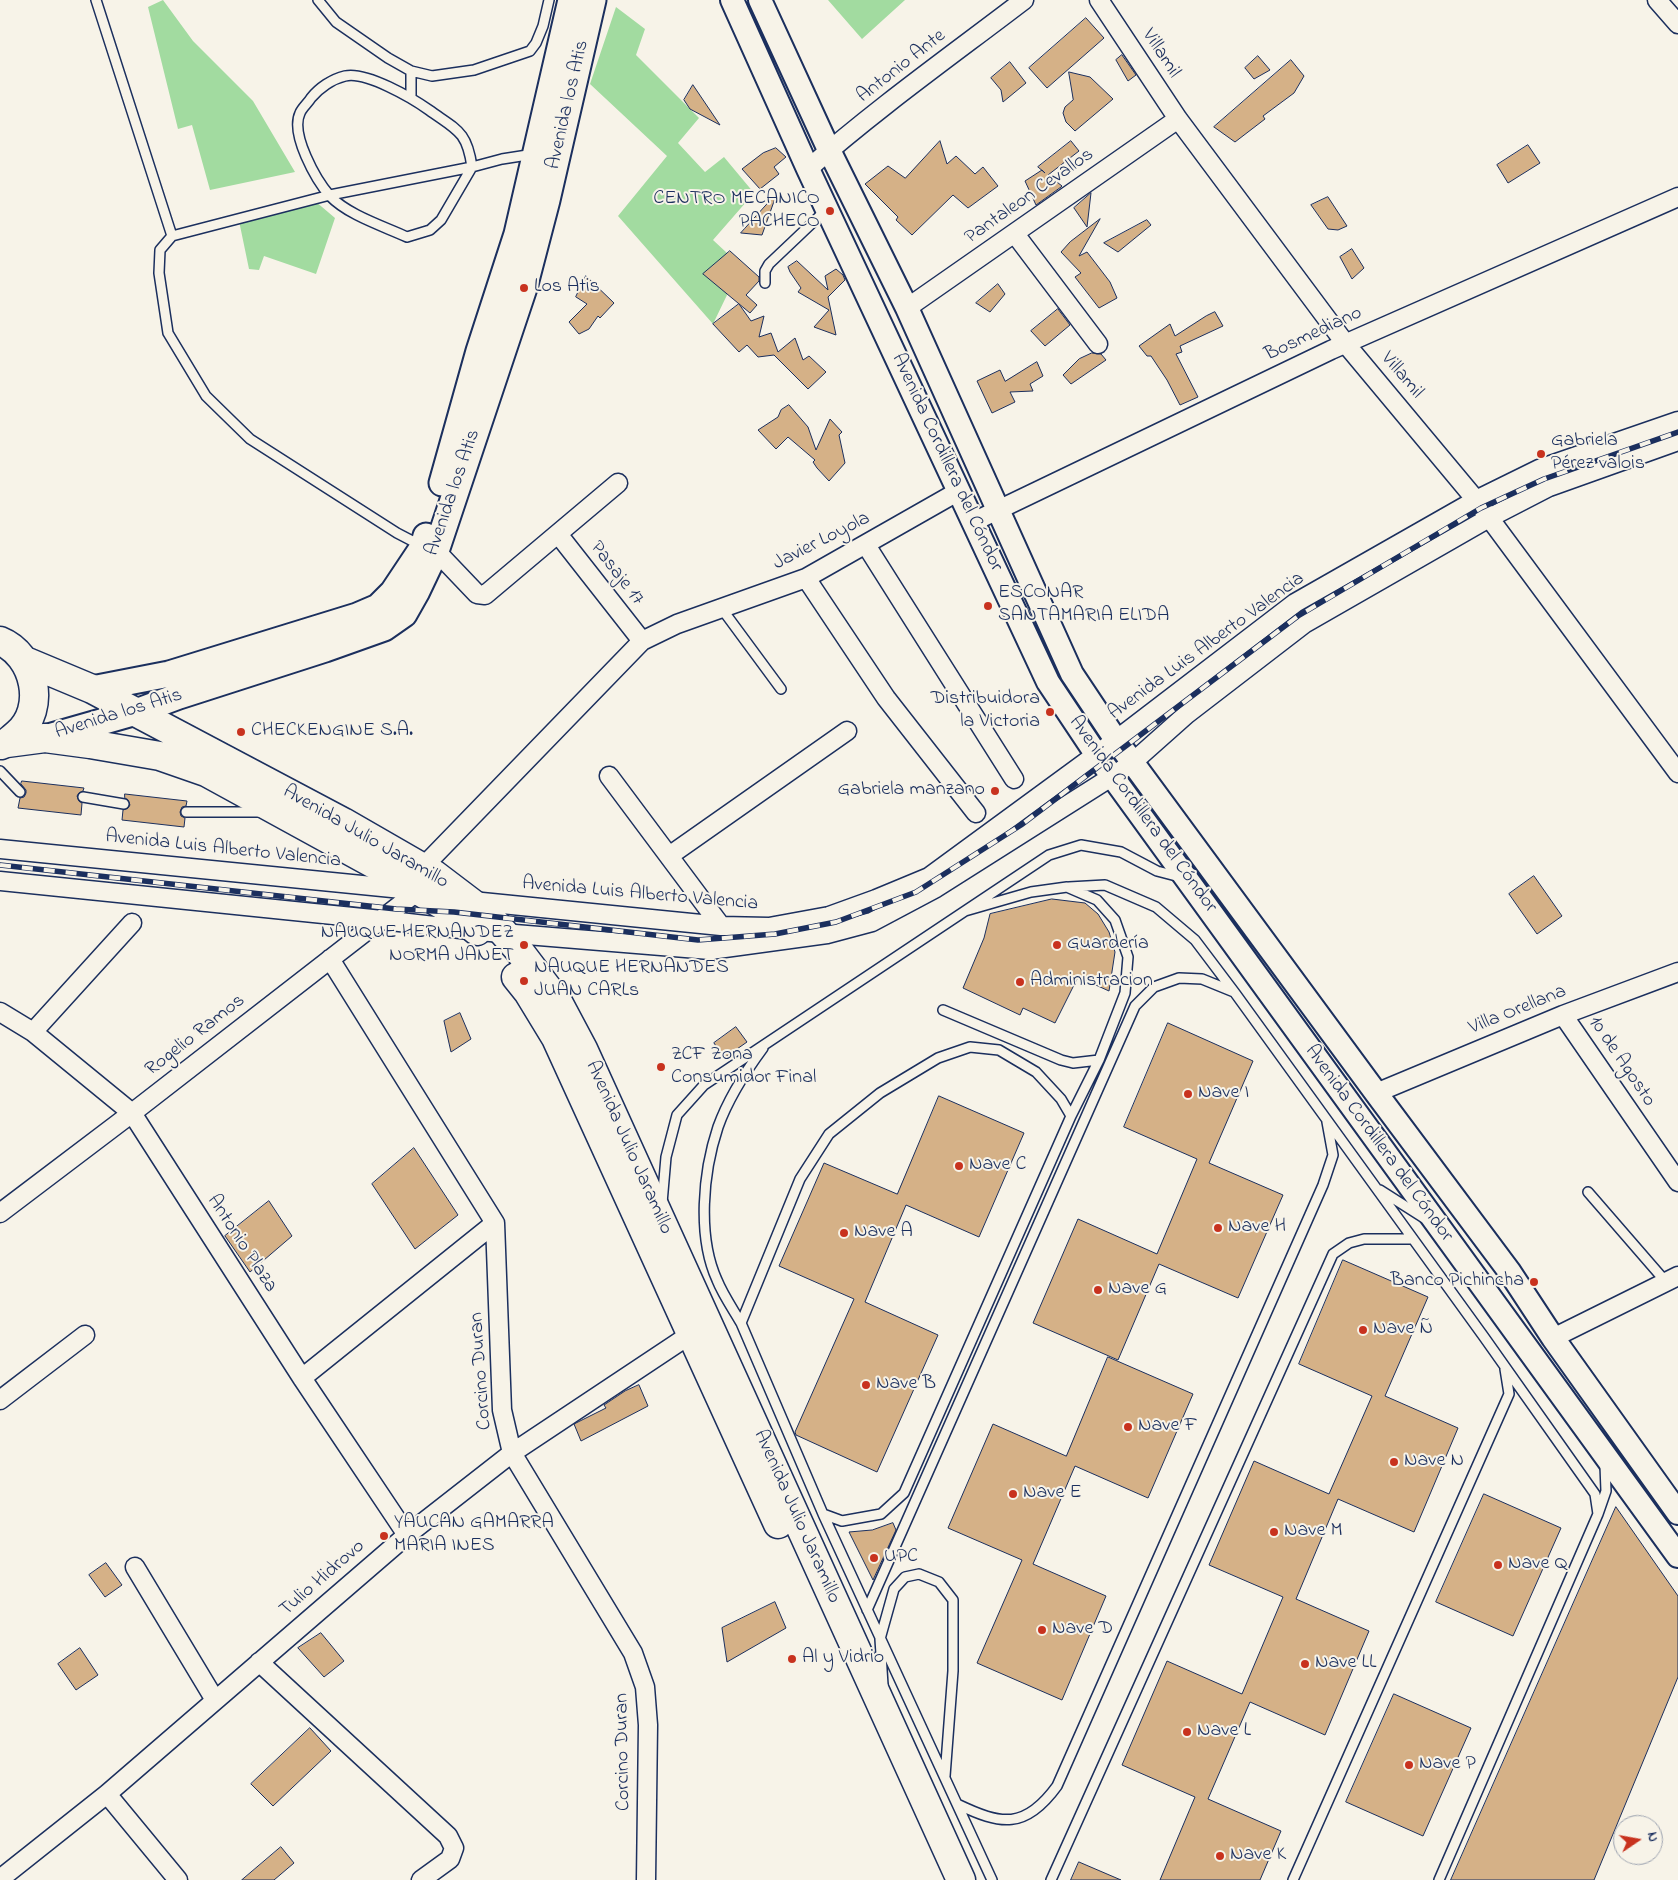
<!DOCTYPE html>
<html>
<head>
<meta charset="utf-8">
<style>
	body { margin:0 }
	#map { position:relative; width:1678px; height:1880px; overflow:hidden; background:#f7f3e8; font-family:"Indie Flower",sans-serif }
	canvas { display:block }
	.north { position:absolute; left:1613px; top:1815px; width:50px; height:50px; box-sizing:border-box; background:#f7f3e8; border:1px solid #9fa5b1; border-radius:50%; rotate:78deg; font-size:14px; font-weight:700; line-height:20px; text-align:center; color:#1b2f5e }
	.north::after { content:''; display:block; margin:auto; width:18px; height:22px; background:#c8321e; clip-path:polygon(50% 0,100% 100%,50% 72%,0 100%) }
</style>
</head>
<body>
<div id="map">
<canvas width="1678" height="1880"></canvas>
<div class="north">N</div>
</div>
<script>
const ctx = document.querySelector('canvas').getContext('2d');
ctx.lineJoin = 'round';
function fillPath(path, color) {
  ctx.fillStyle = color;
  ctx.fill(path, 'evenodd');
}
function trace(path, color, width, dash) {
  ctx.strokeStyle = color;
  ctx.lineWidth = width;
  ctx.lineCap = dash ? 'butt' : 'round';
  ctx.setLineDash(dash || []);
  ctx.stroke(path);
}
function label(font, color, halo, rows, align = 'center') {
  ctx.font = font + ' "Indie Flower",sans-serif';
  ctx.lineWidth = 4;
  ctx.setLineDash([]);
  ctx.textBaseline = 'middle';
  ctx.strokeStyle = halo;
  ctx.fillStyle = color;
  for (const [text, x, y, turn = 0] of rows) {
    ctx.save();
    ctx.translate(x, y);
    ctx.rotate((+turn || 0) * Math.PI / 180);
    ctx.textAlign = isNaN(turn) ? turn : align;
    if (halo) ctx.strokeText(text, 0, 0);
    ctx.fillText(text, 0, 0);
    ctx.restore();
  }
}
const green = new Path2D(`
	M163 0 193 41 253 101 295 172 210 190 192 125 178 129 148 7Z
	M828 0H905L862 39Z
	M616 7 645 29 636 55 699 118 678 143 705 172 724 157 754 193 713 240 741 266 713 324 618 216 667 156 590 84Z
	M315 201 335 218 316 274 264 256 259 270 249 269 238 216Z`);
const building = new Path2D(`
	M1086 18 1104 38 1047 88 1029 68Z
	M1122 55 1136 75 1128 81 1116 60Z
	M1258 56 1270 70 1254 79 1245 68Z
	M1291 60 1304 76 1294 93 1263 116 1265 119 1235 142 1214 127Z
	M1010 62 1026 83 1003 102 1001 90 991 78Z
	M1069 72 1090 77 1113 99 1075 131 1066 122 1063 113 1065 107 1073 100Z
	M693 85 720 125 690 109 684 100Z
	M940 141 947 164 956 156 975 174 983 167 998 186 968 208 953 195 912 235 896 220 898 217 865 184 888 166 905 178Z
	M1071 141 1079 151 1048 175 1062 186 1061 187 1036 205 1025 181 1042 170 1045 173 1038 167Z
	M1528 145 1540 163 1508 183 1497 165Z
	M776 148 786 157 774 167 779 174 760 189 742 169 763 153Z
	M777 193 762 235 741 233Z
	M1091 193 1087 227 1074 208Z
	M1328 197 1347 226 1338 230 1328 229 1311 205Z
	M1100 219 1079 256 1087 252 1110 282 1117 298 1099 308 1075 277 1081 273 1061 252 1070 242Z
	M1147 220 1151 225 1118 252 1104 243Z
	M1352 249 1364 268 1352 279 1340 257Z
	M730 251 759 277V281L746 295 757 305 750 313 703 274Z
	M797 261 828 290 825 276 836 269 843 275 845 280 828 297 836 335 814 327 829 310 798 292 801 288 790 272 788 267Z
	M586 276 614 303 600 318 598 316 589 329 579 334 569 322 587 304 576 297Z
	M998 284 1005 294 990 312 976 303Z
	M739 304 751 321 764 316 759 337 771 333 778 352 795 338 803 360 809 356 826 372 808 389 774 355 758 357 747 345 739 352 713 324Z
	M1058 309 1070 325 1045 346 1031 331Z
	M1215 312 1223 326 1180 346 1182 352 1176 354 1198 397 1180 405 1167 380 1151 356H1147L1139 346 1170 324 1175 336 1206 316Z
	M1092 353 1101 354 1106 360 1071 384 1063 375 1079 359Z
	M1037 362 1043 376 1030 384 1033 391 1010 392 1015 402 992 413 977 381 1000 370 1005 381Z
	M789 405 808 427 816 450 830 419 842 432 839 435 845 463 829 481 817 468 813 462 815 460 788 437 776 449 758 430 778 417 781 410Z
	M22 781 84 788 83 791 79 793 77 796 79 801 82 803 81 815 18 808 20 798 24 797 26 793V790L21 784Z
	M125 794 187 801 186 806 182 807 180 812 181 816 185 818 184 827 122 820 123 810 128 808 130 805 128 800 125 798Z
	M1534 876 1562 916 1537 934 1509 894Z
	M1052 899 1085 903 1098 914 1109 932 1115 952 1109 991 1078 977 1055 1023 1023 1008 1020 1015 963 988 984 938 990 914Z
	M460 1013 471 1039 451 1052 444 1021Z
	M1168 1023 1253 1061 1209 1163 1283 1195 1238 1298 1159 1264 1118 1360 1033 1323 1078 1219 1157 1254 1197 1159 1124 1127Z
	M736 1027 747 1042 724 1058 714 1043Z
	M939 1096 1024 1133 979 1237 906 1205 865 1302 938 1335 877 1472 796 1435 795 1432 854 1299 779 1266 824 1163 897 1194Z
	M414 1148 458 1215 415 1249 372 1184Z
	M269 1201 292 1236 250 1272 225 1236Z
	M1343 1260 1428 1297 1385 1396 1458 1428 1414 1532 1338 1499 1296 1599 1369 1631 1325 1735 1250 1702 1208 1799 1281 1831 1260 1880H1160L1195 1797 1122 1765 1167 1661 1242 1694 1283 1597 1209 1565 1254 1461 1329 1494 1372 1396 1299 1364Z
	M1108 1357 1193 1394 1148 1498 1075 1466 1033 1564 1106 1596 1062 1700 977 1663 1022 1560 948 1528 993 1424 1066 1456Z
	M639 1385 648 1406 581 1441 574 1424 606 1408 604 1405 625 1391Z
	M1484 1494 1561 1528 1513 1636 1436 1602Z
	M1616 1507 1678 1596V1677L1594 1880H1451Z
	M893 1523 896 1530 873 1580 849 1532 872 1530Z
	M106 1563 122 1585 105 1597 89 1575Z
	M775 1602 786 1628 727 1662 722 1628Z
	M321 1633 344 1661 324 1677 298 1648Z
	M80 1648 98 1675 76 1690 58 1664Z
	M1394 1694 1471 1728 1423 1836 1346 1802Z
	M310 1728 331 1751 273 1806 251 1784Z
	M281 1847 294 1863 274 1880H242Z
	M1079 1862 1121 1880H1071Z`);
const service = new Path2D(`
	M96 0 172 236
	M318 0 336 22 388 58 411 71V97
	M411 71 432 76 474 70 530 51 536 43 543 26 549 0
	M472 167 441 220 430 230 407 237C383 226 348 215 330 196 316 180 290 134 300 113 302 108 308 103 311 98 319 88 332 79 345 76 366 71 412 98 429 110 457 130 467 131 472 167L502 159 534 154
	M765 283V271L769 264 827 209
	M422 546 397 533 250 439 206 396 168 333 159 273 160 250 172 236 330 195 472 167
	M722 609 781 689
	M0 771 20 792
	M83 797 124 804
	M186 812H263
	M1069 887 1105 885 1156 907 1195 940 1235 993 1484 1337 1595 1494 1598 1514
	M943 1010 1061 1060 1073 1063 1099 1060
	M1380 1190 1424 1218
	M1588 1192 1666 1282
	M662 1203 666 1157 677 1115 704 1085 1049 855 1081 845 1121 852 1157 871 1180 877
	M741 1323C733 1309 723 1295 717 1280 697 1236 703 1172 718 1127 728 1099 746 1071 763 1048
	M823 1514 842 1521 881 1514 904 1493 1071 1116 1099 1060 1125 993 1128 957 1115 920 1097 900 1067 887 1031 892 965 911
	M867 1610 1135 1006 1154 987 1179 978 1202 979 1234 992
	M883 1685 880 1639 894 1589 905 1577 919 1574 939 1582 953 1600V1671L945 1776
	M957 1804C1001 1825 1025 1830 1057 1786L1323 1185 1333 1155 1327 1122
	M992 1880 823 1514 741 1323 800 1179 829 1134 880 1093 938 1058 970 1047 999 1050 1036 1072 1061 1099 1071 1116
	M1051 1880 1333 1254 1349 1243 1364 1239H1412
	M1293 1880 1509 1394 1505 1369
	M1439 1880 1598 1514 1606 1491 1605 1465`);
const minor = new Path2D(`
	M1099 0 1178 119 1345 343 1476 500 1678 773
	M1657 0 1678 24
	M808 169C876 109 952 55 1024 0
	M1015 234 1098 344
	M907 308 1178 119
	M973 522 1331 350 1678 197
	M558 534 642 641
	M866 545 1014 779
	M436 551 477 594 485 595 618 483
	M806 578 886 698 976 813
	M609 776 721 926
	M0 849 412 890
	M669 856 847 731
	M422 868 642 641 677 624 806 578 959 491
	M0 881 382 920 478 931 710 950 827 934 872 922 936 888 1113 776 1133 762 1187 714 1304 624 1489 518 1549 487 1678 441
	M472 901 721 926 769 927 829 916 876 899 929 877 1116 740 1295 603 1476 500 1539 469 1678 421
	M330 959 495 1223 502 1410 512 1453 633 1653 645 1687 648 1725 646 1880
	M0 1012 33 1032 132 1113 302 1378 407 1535
	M1563 1015 1678 1182
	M33 1032 132 923
	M1376 1093 1563 1015 1678 972
	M0 1213 132 1113 418 891
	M1553 1338 1678 1276
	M302 1378 495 1223
	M0 1400 85 1335
	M135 1567 215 1700
	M259 1662 448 1836 454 1848 450 1859 421 1880
	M107 1794 178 1880
	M0 1879 107 1794 407 1535 512 1453 691 1334`);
const tertiary = new Path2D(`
	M732 0 808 169 1048 682 1096 754 1678 1556
	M760 0 829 150 907 308 1072 674 1116 740 1376 1093 1509 1271 1553 1338 1678 1513`);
const secondary = new Path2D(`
	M442 483 479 351 517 234 571 0
	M92 689 169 674 357 616 378 607 393 592 423 547 426 536
	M45 738 136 712 179 696 325 649 384 628 404 614 417 591 436 551 524 288 547 200 593 0`);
const primary = new Path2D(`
	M0 641C35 655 47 709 17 734 12 738 8 743 1 745
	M25 661 92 689 343 822 435 875 489 916 517 948 558 1002 583 1049 961 1880
	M7 743 45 738 90 744 160 756 206 772 383 869 454 912 477 931
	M516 977 528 992 556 1038 778 1524`);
const rail = new Path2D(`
	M0 865 396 909 454 912 698 940 775 934 836 922 916 892 1021 825 1298 616 1481 508 1544 479 1678 432`);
const markers = [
	[830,211,5,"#c8321e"],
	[524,288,5,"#c8321e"],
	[1541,454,5,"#c8321e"],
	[988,606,5,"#c8321e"],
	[1050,712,5,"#c8321e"],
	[241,732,5,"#c8321e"],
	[995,791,5,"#c8321e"],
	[524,945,5,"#c8321e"],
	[1057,945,5,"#c8321e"],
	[524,981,5,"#c8321e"],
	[1020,982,5,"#c8321e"],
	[661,1067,5,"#c8321e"],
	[1188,1094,5,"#c8321e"],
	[959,1166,5,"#c8321e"],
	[1218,1228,5,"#c8321e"],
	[844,1233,5,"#c8321e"],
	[1534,1282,5,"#c8321e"],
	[1098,1290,5,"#c8321e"],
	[1363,1330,5,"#c8321e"],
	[866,1385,5,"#c8321e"],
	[1128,1427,5,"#c8321e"],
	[1394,1462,5,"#c8321e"],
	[1013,1494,5,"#c8321e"],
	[1274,1532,5,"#c8321e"],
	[384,1536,5,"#c8321e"],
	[874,1558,5,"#c8321e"],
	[1498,1565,5,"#c8321e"],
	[1042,1630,5,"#c8321e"],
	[792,1659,5,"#c8321e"],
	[1305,1664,5,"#c8321e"],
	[1187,1732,5,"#c8321e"],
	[1409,1765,5,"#c8321e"],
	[1220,1856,5,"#c8321e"]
];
const streetNames = [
	["Villamil",1160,54,57],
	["Antonio Ante",902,67,-38],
	["Avenida los Atis",569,105,-77],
	["Pantaleon Cevallos",1030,197,-35],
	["Bosmediano",1314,335,-25],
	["Villamil",1401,376,50],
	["Avenida Cordillera del Cóndor",946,463,65],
	["Avenida los Atis",454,493,-71],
	["Javier Loyola",822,542,-27],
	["Pasaje 17",616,574,52],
	["Avenida Luis Alberto Valencia",1207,647,-36],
	["Avenida los Atis",119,715,-17],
	["Avenida Cordillera del Cóndor",1142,815,54],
	["Avenida Julio Jaramillo",365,838,30],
	["Avenida Luis Alberto Valencia",223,850,6],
	["Avenida Luis Alberto Valencia",640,895,5],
	["Villa Orellana",1518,1011,-22],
	["Rogelio Ramos",196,1036,-38],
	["10 de Agosto",1621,1062,56],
	["Avenida Cordillera del Cóndor",1378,1144,54],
	["Avenida Julio Jaramillo",628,1148,66],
	["Antonio Plaza",241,1244,57],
	["Corcino Duran",482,1371,-94],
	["Avenida Julio Jaramillo",796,1517,66],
	["Tulio Hidrovo",323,1579,-41],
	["Corcino Duran",624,1752,-91]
];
const poiNames = [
	["CENTRO MECANICO",820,200,"right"],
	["PACHECO",820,223,"right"],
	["Los Atis",534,288],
	["Gabriela",1551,442],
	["Pérez valois",1551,465],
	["ESCONAR",998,594],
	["SANTAMARIA ELIDA",998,617],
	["Distribuidora",1040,700,"right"],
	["la Victoria",1040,723,"right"],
	["CHECKENGINE S.A.",251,732],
	["Gabriela manzano",985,791,"right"],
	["NAUQUE HERNANDEZ",514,934,"right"],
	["NORMA JANET",514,957,"right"],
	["Guardería",1067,945],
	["NAUQUE HERNANDES",534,969],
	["JUAN CARLs",534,992],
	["Administracion",1030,982],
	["ZCF Zona",671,1056],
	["Consumidor Final",671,1079],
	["Nave I",1198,1094],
	["Nave C",969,1166],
	["Nave H",1228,1228],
	["Nave A",854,1233],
	["Banco Pichincha",1524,1282,"right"],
	["Nave G",1108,1290],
	["Nave Ñ",1373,1330],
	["Nave B",876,1385],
	["Nave F",1138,1427],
	["Nave N",1404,1462],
	["Nave E",1023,1494],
	["YAUCAN GAMARRA",394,1524],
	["MARIA INES",394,1547],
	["Nave M",1284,1532],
	["UPC",884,1558],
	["Nave Q",1508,1565],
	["Nave D",1052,1630],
	["Al y Vidrio",802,1659],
	["Nave LL",1315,1664],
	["Nave L",1197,1732],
	["Nave P",1419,1765],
	["Nave K",1230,1856]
];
fillPath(green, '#a2dba0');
fillPath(building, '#d5b187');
trace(building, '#1b2f5e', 1);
trace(service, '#1b2f5e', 12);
trace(minor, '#1b2f5e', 21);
trace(tertiary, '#1b2f5e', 26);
trace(secondary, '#1b2f5e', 29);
trace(primary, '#1b2f5e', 31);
trace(service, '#f7f3e8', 9);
trace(minor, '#f7f3e8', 18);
trace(tertiary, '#f7f3e8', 22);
trace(secondary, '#f7f3e8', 25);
trace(primary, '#f7f3e8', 28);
trace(rail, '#1b2f5e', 5.5);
trace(rail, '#f7f3e8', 4, [11]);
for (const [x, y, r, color] of markers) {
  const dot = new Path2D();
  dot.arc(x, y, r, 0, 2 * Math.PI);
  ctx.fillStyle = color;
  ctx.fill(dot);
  trace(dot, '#f7f3e8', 2);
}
label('20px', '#1b2f5e', '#f7f3e8', streetNames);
label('20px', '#1b2f5e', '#f7f3e8', poiNames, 'left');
</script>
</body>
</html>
